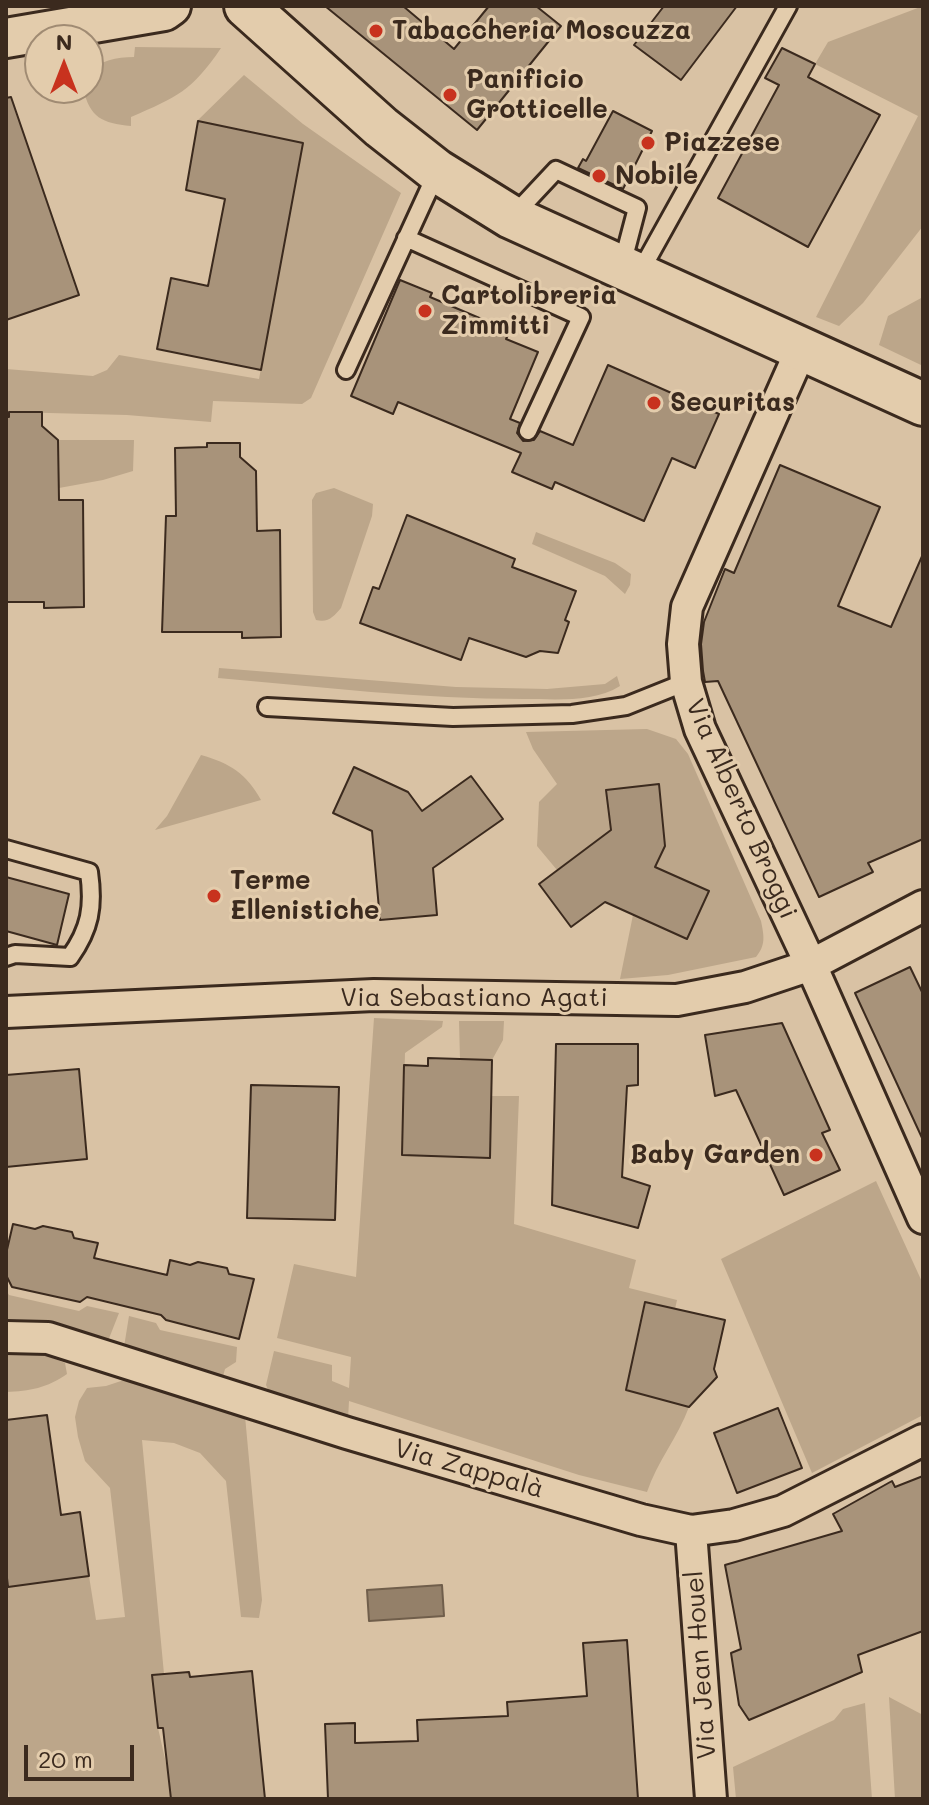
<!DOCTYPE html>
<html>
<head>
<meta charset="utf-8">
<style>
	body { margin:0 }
	#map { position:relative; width:929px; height:1805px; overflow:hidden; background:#d9c2a4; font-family:Mali,sans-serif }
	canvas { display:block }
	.frame { position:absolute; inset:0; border:8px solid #3b2a1e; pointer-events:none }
	.north { position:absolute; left:24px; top:24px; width:80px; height:80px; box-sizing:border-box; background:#e3ccac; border:2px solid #a08b73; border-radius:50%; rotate:0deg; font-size:22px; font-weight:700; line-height:32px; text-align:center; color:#3b2a1e }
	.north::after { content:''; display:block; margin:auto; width:28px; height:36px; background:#c8321e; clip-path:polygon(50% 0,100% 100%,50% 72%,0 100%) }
	.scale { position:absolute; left:24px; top:1745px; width:110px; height:36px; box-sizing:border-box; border:4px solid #3b2a1e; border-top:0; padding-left:10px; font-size:24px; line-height:28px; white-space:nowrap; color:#3b2a1e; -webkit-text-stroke:6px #e3ccac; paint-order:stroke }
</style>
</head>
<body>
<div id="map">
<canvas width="929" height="1805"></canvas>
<div class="frame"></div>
<div class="north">N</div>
<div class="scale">20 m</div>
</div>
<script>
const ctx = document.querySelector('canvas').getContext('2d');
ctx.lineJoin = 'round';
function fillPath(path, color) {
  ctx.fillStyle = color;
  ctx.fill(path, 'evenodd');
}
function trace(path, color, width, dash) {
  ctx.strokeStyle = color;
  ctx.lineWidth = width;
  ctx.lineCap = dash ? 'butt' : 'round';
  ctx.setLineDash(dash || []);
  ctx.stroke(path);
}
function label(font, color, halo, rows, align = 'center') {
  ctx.font = font + ' Mali,sans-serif';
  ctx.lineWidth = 6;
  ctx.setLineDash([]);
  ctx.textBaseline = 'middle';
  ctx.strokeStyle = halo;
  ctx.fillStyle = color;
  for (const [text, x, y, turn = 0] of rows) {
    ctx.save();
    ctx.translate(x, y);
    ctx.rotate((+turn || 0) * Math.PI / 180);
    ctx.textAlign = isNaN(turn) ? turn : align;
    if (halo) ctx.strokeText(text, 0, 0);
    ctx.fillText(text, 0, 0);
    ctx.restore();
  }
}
const green = new Path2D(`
	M923 6V226L863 303 839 326 816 317 918 116 815 64 828 42Z
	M135 47 221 48C192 91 177 97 131 117V126C102 123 90 118 83 88H88V73C101 60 116 57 134 57Z
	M244 75 303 124 401 193 311 398 302 404 213 401 211 422 127 415 10 412 9 417H6V369L93 376 107 370 119 355 259 379 303 143 197 121Z
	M923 297V363L921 365 879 345 888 316Z
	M58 440H134L133 471 103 480 59 488Z
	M334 488 373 504 372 516 341 608C334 616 329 623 316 620L313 612 312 500 316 493Z
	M536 532 615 563 631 574 630 585 625 594 605 576 532 544Z
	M219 668 456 687 547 689 605 684 617 676 620 686C593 703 555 699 524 699 422 699 320 687 218 678Z
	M647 729 676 739 688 754 761 921C764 936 766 945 756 957L668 975 620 979 633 915 687 939 709 891 655 867 665 846 659 785 606 790 613 849 590 852 586 848 557 870 537 846 539 802 557 784 533 749 526 732Z
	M201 755C230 763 247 774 261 800L155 830 167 816Z
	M374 1018 443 1021 442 1027 405 1053 402 1155 489 1158 491 1096H519L514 1224 636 1260 629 1288 677 1300 675 1309 644 1302 626 1390 689 1407C678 1437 657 1462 647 1492L579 1475 349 1401 348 1419 270 1394 266 1385 274 1351 332 1365V1381L349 1388 351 1357 277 1338 294 1264 356 1277Z
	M459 1021H504L503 1040 492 1060 460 1059Z
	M876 1181 923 1284V1415L812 1473 721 1259Z
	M6 1290 9 1295 79 1311 87 1306 119 1313 108 1341 6 1327Z
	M129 1316 156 1323 160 1330 237 1347 236 1362 225 1369 222 1380 124 1347Z
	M6 1348H28L65 1363 67 1374C47 1388 30 1391 6 1392Z
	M130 1378 245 1416 262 1600 259 1618 241 1617 226 1481 200 1453 174 1443 142 1440 164 1674 152 1676 158 1728 168 1772 171 1799H10L6 1781V1569L9 1586 89 1576 96 1620 125 1617 110 1488 85 1461 78 1437 75 1417 79 1401 87 1388 106 1386Z
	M889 1697 923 1715V1799H895Z
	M865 1703 872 1799H736L733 1767 834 1720 843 1709Z`);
const water = new Path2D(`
	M442 1585 444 1616 369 1621 367 1590Z`);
const building = new Path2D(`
	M325 6H403L454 49 489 6H536L561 26 477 130Z
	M664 6H737L681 80 634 45Z
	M782 48 815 64 808 77 880 115 808 247 718 198 779 85 765 78Z
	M11 97 79 295 6 320V98Z
	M613 111 652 131 623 189 578 168 583 159 586 161Z
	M198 121 303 143 261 370 157 349 171 278 208 286 225 199 186 190Z
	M400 280 432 293 430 297 510 331 506 339 538 352 510 419 520 423 517 433 523 441 534 440 540 431 573 445 608 365 719 414 695 468 672 458 644 521 555 482 552 489 512 472 521 453 398 402 393 414 351 396Z
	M9 412H42V426L58 440 59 500H83L84 607 44 608V602H6V417H9Z
	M207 443H240V457L256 471 257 531 280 530 281 637 242 638V632H162L166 516H176L175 448 207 447Z
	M780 465 880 507 838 606 891 627 923 554V839L868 863 873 872 819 897 718 681 705 682 703 671 701 644 704 622 725 569 734 573Z
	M407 515 515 559 512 567 576 591 565 620 569 622 558 653 540 651 526 657 469 638 461 660 360 623 373 587 379 589Z
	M354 767 408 792 422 811 471 776 503 819 433 868 437 915 380 920 372 831 333 813Z
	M659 784 665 846 655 867 709 891 687 939 605 902 571 927 539 884 611 830 606 790Z
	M6 877 69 894 57 945 6 931Z
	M910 967 923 994V1140L855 993Z
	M782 1023 830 1130 822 1133 840 1170 784 1195 736 1090 715 1096 705 1035Z
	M556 1044H638V1085L627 1086 622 1177 650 1186 638 1228 552 1205Z
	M428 1058 492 1060 490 1158 402 1155 404 1065 428 1066Z
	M79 1069 87 1159 6 1167V1075Z
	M251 1085 339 1087 335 1220 247 1218Z
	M13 1224 35 1229 43 1226 72 1232 74 1238 98 1243 94 1258 167 1275 170 1260 190 1265 198 1262 227 1268 229 1274 254 1279 239 1339 166 1320 161 1315 87 1297 80 1302 12 1287 6 1275V1254Z
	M645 1302 725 1320 714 1369 717 1377 689 1407 626 1390Z
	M778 1408 802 1468 737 1493 714 1433Z
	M47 1415 61 1515 80 1512 89 1576 8 1587 6 1569V1420Z
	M923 1476V1631L858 1655 862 1672 749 1720 739 1705 731 1653 741 1649 725 1565 842 1531 833 1514 892 1481 895 1487Z
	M627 1640 638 1799H328L325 1724 355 1723V1743L418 1741 417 1720 508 1716 507 1702 587 1696 583 1643Z
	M252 1671 265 1799H171L163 1728H158L152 1675 189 1672 190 1677Z`);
const service = new Path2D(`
	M512 217 556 170 637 208 622 265
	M406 238 581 317 528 431
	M639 274 788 6
	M346 370 437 172
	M267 707 453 717 572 714 626 706 686 682
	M6 849 89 872C94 907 90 929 70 957L15 954 6 957`);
const minor = new Path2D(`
	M801 350 687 607 683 644 686 682 700 729 811 965 923 1218
	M6 1012 374 995 677 1000 745 987 811 965 923 906
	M6 1337 48 1338 347 1433 641 1520 691 1531 734 1525 783 1511 923 1440
	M691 1531 711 1799`);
const tertiary = new Path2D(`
	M6 38 164 11 171 6`);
const secondary = new Path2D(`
	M246 6 381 127 437 171 511 217 923 404`);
const markers = [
	[376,31,8,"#c8321e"],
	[450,95,8,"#c8321e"],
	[648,143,8,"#c8321e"],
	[599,176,8,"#c8321e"],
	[425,311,8,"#c8321e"],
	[654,403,8,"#c8321e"],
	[214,896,8,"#c8321e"],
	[816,1155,8,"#c8321e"]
];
const poiNames = [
	["Tabaccheria Moscuzza",392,31],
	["Panificio",466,80],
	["Grotticelle",466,110],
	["Piazzese",664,143],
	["Nobile",615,176],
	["Cartolibreria",441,296],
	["Zimmitti",441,326],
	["Securitas",670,403],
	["Terme",230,881],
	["Ellenistiche",230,911],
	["Baby Garden",800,1155,"right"]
];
const streetNames = [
	["Via Alberto Broggi",741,809,66],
	["Via Sebastiano Agati",474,998],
	["Via Zappalà",469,1469,16],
	["Via Jean Houel",701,1665,-94]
];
fillPath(green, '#bca68a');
fillPath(water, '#948069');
trace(water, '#705e4b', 2);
fillPath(building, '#a8937a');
trace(building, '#3b2a1e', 2);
trace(service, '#3b2a1e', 22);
trace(minor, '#3b2a1e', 36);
trace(tertiary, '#3b2a1e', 44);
trace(secondary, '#3b2a1e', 48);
trace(service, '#e3ccac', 16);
trace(minor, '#e3ccac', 30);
trace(tertiary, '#e3ccac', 38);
trace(secondary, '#e3ccac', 42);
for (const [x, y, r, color] of markers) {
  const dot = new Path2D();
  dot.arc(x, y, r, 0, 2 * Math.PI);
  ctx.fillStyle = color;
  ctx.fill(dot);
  trace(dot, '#e3ccac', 3);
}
label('bold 26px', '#3b2a1e', '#e3ccac', poiNames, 'left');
label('26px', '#3b2a1e', '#e3ccac', streetNames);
</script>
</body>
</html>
